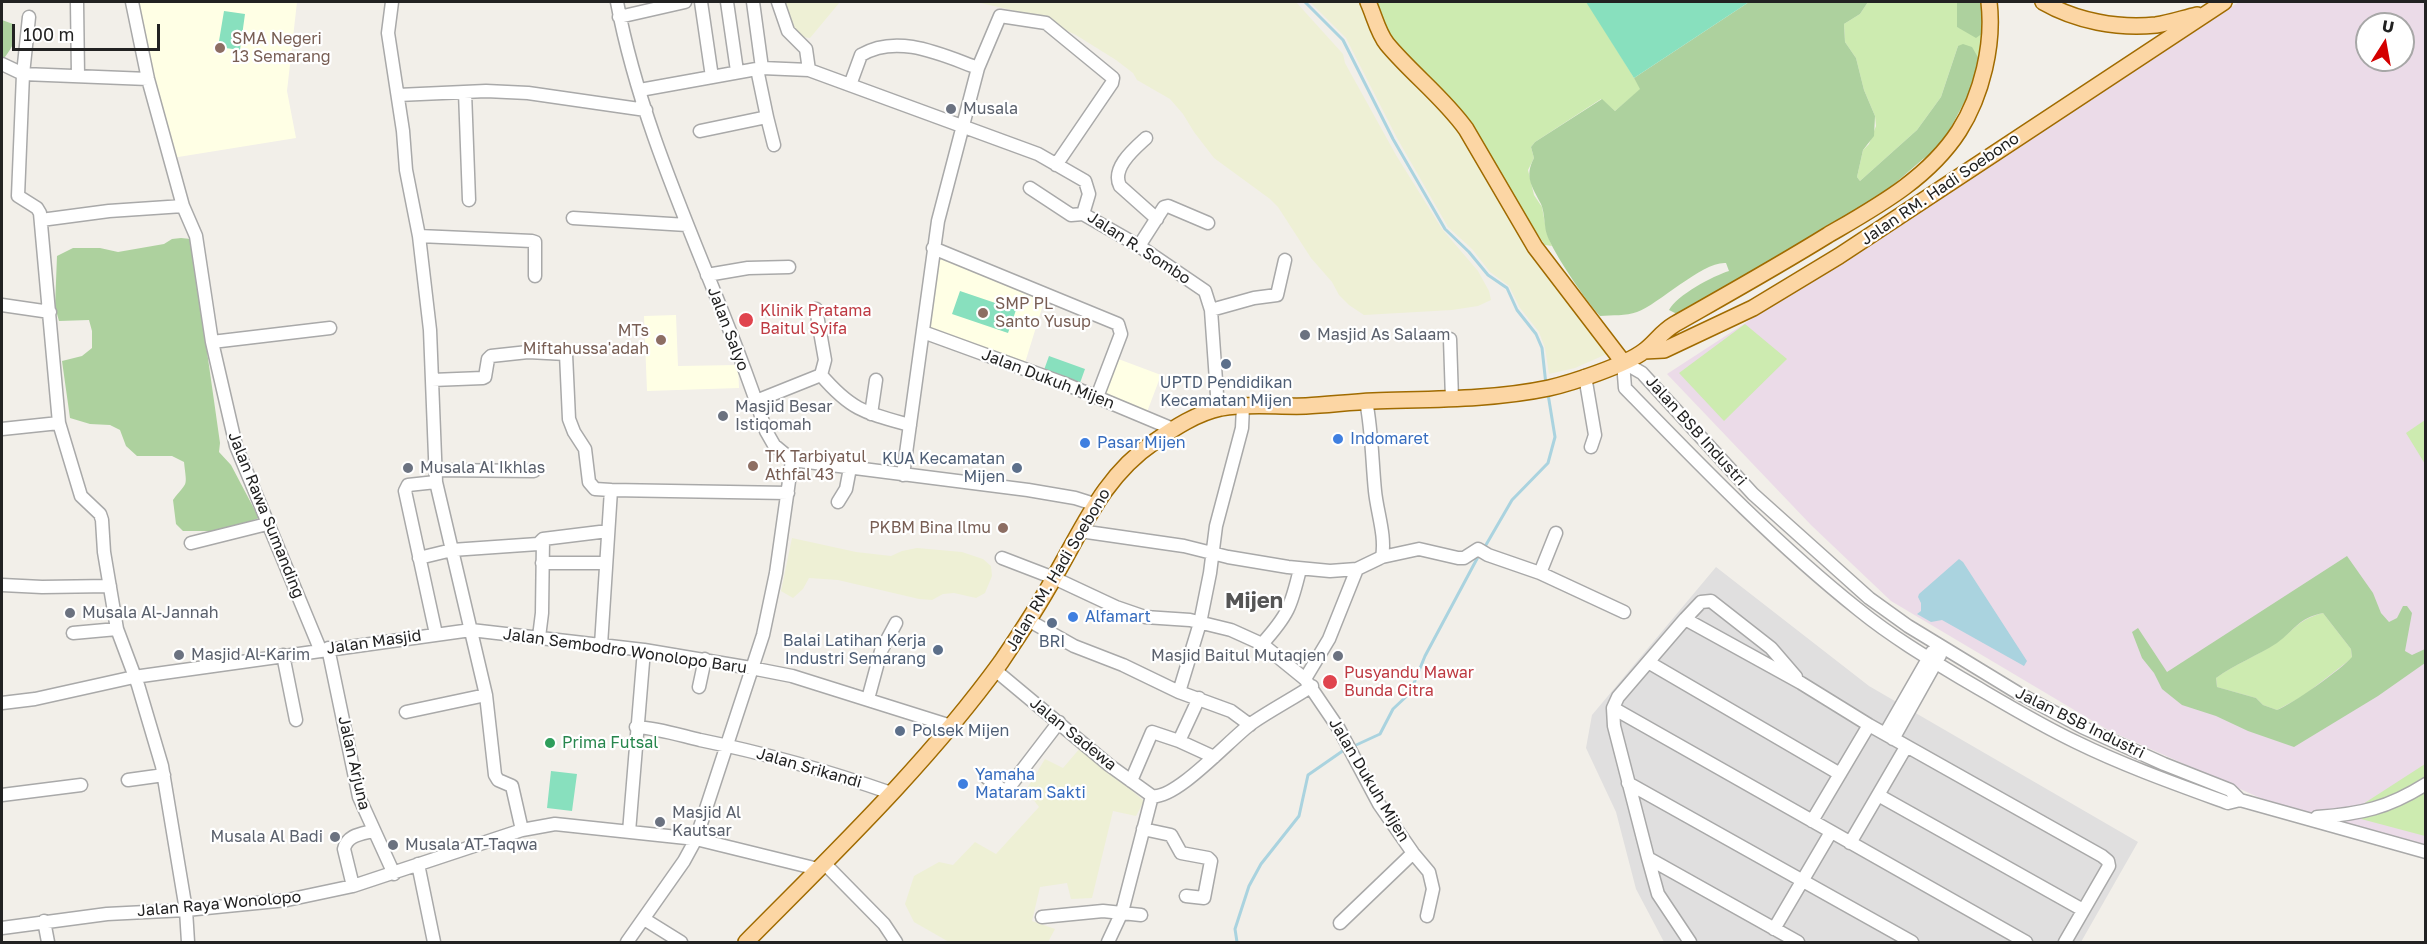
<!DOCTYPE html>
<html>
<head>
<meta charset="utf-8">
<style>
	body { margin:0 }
	#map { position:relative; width:2427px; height:944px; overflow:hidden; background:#f2efe9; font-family:"Golos Text",sans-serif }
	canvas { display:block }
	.frame { position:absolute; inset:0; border:3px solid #222; pointer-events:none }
	.north { position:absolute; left:2355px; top:12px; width:60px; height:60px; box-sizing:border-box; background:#fff; border:2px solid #a7a7a7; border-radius:50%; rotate:11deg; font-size:16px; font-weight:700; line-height:24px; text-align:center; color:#222 }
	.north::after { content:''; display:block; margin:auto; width:21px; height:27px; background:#d40000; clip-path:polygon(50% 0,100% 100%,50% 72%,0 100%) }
	.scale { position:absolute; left:12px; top:24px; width:148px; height:27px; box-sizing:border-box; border:3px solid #222; border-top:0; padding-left:8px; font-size:18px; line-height:21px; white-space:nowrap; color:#222; -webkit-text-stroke:4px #fff; paint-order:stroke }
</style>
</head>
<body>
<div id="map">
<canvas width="2427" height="944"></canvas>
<div class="frame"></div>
<div class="north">U</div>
<div class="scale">100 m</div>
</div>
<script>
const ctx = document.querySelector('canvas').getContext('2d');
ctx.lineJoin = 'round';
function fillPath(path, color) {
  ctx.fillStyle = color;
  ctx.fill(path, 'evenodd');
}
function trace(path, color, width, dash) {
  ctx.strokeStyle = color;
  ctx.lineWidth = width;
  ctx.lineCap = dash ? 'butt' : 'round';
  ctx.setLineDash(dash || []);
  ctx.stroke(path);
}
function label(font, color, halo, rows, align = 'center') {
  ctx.font = font + ' "Golos Text",sans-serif';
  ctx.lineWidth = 4.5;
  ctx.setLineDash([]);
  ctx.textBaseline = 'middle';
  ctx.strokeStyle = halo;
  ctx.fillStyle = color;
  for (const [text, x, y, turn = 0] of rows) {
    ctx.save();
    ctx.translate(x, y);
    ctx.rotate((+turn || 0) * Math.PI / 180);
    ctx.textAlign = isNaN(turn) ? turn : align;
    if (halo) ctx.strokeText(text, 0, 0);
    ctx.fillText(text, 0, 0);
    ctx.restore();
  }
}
const residential = new Path2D(`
	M1716 567 1869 686 2138 842 2081 942H1664L1636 889 1616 812 1586 748 1592 715Z`);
const industrial = new Path2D(`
	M2239 2H2425V856L2332 830 2108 730 1891 601 1811 525 1667 374ZM2367 24H2403V60H2367Z`);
const education = new Path2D(`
	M137 2H297L287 91 296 138 172 158Z
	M937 254 1046 295 1024 366 924 331Z
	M676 315 678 366 738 365 739 388 647 391 644 316Z
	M1113 357 1161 375 1147 412 1099 394Z`);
const farmland = new Path2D(`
	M785 2H840L810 38 802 37 795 32Z
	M976 2H1296L1343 54 1345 63 1396 155 1442 229 1478 271 1489 291 1491 300 1478 306 1452 310 1364 315 1349 305 1339 295 1332 282 1311 258 1278 207 1270 199 1214 158 1194 132 1183 114 1170 99 1137 80 1133 73 1116 60 1076 35 1034 15Z
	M1310 2H1361L1449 112 1565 298 1609 353 1575 368 1549 374 1545 348 1539 332 1520 308 1509 286 1490 272 1472 249 1448 227 1397 138 1346 38Z
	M792 538 856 552 891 556 902 551 917 548 962 552 983 559 991 566 992 576 985 593 976 598 954 593 943 594 932 600 919 599 838 580 809 578 803 589 793 598 781 591Z
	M1081 747 1144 801 1136 816 1113 811 1092 898 1071 899 1067 883 1040 887 1032 921 1055 929 1048 942H949L914 922 905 904 914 876 939 862 953 865 975 842 996 854 1039 807 1026 790 1045 759 1063 768Z`);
const grass = new Path2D(`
	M1374 2H1587L1641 89 1615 111 1601 99 1535 142 1531 147 1534 158 1528 170 1534 195 1542 207 1547 234 1552 246 1545 245 1511 195 1468 118 1390 39Z
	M1868 2H1957V27L1983 33 1979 59 1958 46 1941 97 1917 130 1860 181 1857 177 1863 150 1869 144 1876 126 1875 116 1864 90 1856 58 1845 42 1844 24 1860 14Z
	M1745 324 1787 359 1724 421 1679 373Z
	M2425 420V464L2406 433Z
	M2323 613 2351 649 2352 658 2303 696 2277 710 2263 705 2256 698 2217 687 2216 678C2235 664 2257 656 2276 643 2296 629 2297 620 2323 613Z
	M2425 764V836L2346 815Z`);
const forest = new Path2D(`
	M1749 2H1868L1860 14 1844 24 1845 42 1856 58 1864 90 1875 116 1874 136 1863 150 1857 177 1860 181 1917 130 1941 97 1958 46 1963 44 1972 47 1979 59 1969 93 1940 148 1923 159 1885 192 1695 308 1677 314 1669 310C1677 295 1713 276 1729 271L1726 263C1703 261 1659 304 1637 312 1626 316 1612 315 1600 316 1586 301 1554 254 1547 235 1544 226 1545 213 1541 204 1532 186 1524 177 1534 158L1531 147 1535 142 1602 99 1615 111 1640 89 1634 78Z
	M1957 2H1982L1983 33 1976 38 1957 27Z
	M2 20 13 24C18 38 13 46 5 57H2Z
	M181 238 191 239 220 443 219 452 231 465 259 518 223 531H183L176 524 173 500C188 480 187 489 184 462L172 456H137L126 446 120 430 110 425 90 424 70 418 62 361 82 356 92 348V331L89 320 59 321 55 307 57 256 73 248H100L118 252 164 244 172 239Z
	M2347 556 2373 593 2381 613 2389 622 2397 618 2403 606H2407L2412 613 2405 651 2412 655 2425 649V663L2378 696 2294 747 2248 731 2216 716 2182 705 2162 689 2154 673 2142 658 2132 632 2138 628 2167 672ZM2323 613 2351 649 2352 657C2342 669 2291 705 2277 710L2263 705 2256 698 2217 687 2216 678C2235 664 2257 656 2277 643 2295 630 2298 618 2323 613Z`);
const pitch = new Path2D(`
	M1586 2H1749L1634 78Z
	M224 11 245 14 240 50 218 47Z
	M960 291 1016 310 1008 333 952 314Z
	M1049 356 1085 369 1080 383 1044 370Z
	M551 771 577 774 572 811 547 808Z`);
const water = new Path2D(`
	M1959 559 1963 562 2027 661 2024 666 1942 620 1931 622 1917 614 1921 611V603L1918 597 1919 594Z`);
const stream = new Path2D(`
	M1305 2 1343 40 1393 139 1445 229 1469 252 1488 275 1507 288 1517 310 1536 334 1542 348 1546 385
	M1483 550 1512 500 1548 463 1555 437 1548 394
	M1354 746 1380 734 1393 709 1410 693 1425 656 1479 555
	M1237 942 1235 929 1249 886 1261 864 1299 816 1308 775 1344 750`);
const minor = new Path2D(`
	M77 2 78 76
	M132 2 148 79 183 206 196 236 212 342 236 446 320 649
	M392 2 388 33 403 131 406 170 419 236 430 330 436 482 486 695 495 775 498 780 512 786 522 830
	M617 2C645 151 720 287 766 431L774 445 792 460 1028 490 1075 498 1094 504
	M701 2 712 77
	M727 2 737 71
	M753 2 762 68
	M778 2 788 31 806 49 809 70
	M29 17 23 74 18 196 37 208 40 213 59 423 81 496 100 514 102 520 104 552 117 629 138 685 162 766 186 910 188 942
	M619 17 685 2
	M2 64 23 74 148 79
	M850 85 861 55C898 33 942 55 978 68
	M640 90 762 68 809 70 1038 154 1085 181 1089 194 1083 214 1139 246 1205 291 1211 310 1218 409
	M465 92 469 200
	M398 95 486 91 528 93 646 110
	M767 117 774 145
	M700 131 767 117 757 69
	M1146 138C1134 149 1111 168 1120 186L1157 219
	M1030 188 1071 215 1083 214
	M573 218 687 225
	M41 220 109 211 183 206
	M419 236 532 241 535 242V276
	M1139 246 1164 207 1168 206 1208 223
	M933 248 1118 324 1121 334 1097 397
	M707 275 748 268 789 267
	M2 305 50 312
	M1211 310 1254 298 1277 295 1285 260
	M923 332 1063 383 1173 429
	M1450 339 1452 399
	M212 342 330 328
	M1623 362 1625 388C1700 465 1775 543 1859 610 1891 636 1926 657 1961 678 1999 700 2036 723 2076 742 2125 766 2176 784 2228 803L2240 800 2426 852
	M1623 362 1642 373 1753 494 1869 598 1908 626 2018 693 2082 727 2164 764 2230 790 2240 800
	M821 375C852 411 866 413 910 425
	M1585 376 1595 435 1591 447
	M432 380 483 378 485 377 488 359 491 356 528 352 566 354 569 419 574 432 585 449 589 482 595 489 611 490
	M756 401 821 375 825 360 816 309
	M1366 401C1372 431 1372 461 1375 491 1377 512 1386 536 1382 557
	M871 414 876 380
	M2 429 59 423
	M435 470 534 471
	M903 475 938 221 978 68 1000 16 1046 23 1113 78 1112 83 1056 165
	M838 502 846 489 850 468
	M1080 531 1184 546 1228 557 1288 567 1330 571 1357 569 1382 557 1419 549 1458 558H1464L1478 549 1488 555 1540 573 1624 612
	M191 543 267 524
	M419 558 452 550 538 544 543 539 608 531
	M1002 558 1054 578 1116 607 1145 617 1190 620 1231 630 1262 644 1305 679 1339 729 1379 804 1413 853 1429 872 1433 889 1427 916
	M542 563H606
	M1540 573 1556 533
	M2 585 42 587 110 586
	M1685 619 1701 602 1711 601 1771 648 1796 677
	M1028 620 1074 646 1123 665 1179 692 1231 711 1250 725
	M73 633 117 629
	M436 634 405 491 408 485 436 482
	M539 637 542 613 543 539
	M1262 644C1288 615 1291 607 1300 569
	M601 645 611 490 788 493
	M328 648 359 797 394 874
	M283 655 296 720
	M1648 662 1840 774
	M995 670 1109 765 1152 796
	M1305 679 1329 639 1357 569
	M699 687 705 659
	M1179 692 1200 623 1210 573 1216 526 1242 428 1243 406
	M868 699 881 651 896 623
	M2 703 35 699 134 677 471 630 644 650 751 668 792 676 951 726
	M1613 708 2026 942
	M406 712 486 695
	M636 727C657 728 679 735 700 740 764 753 828 771 891 793
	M1885 734 1932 652
	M1893 739 1940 655
	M1179 741 1214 757
	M986 777 1004 791 1007 790 1059 722
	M128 780 164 775
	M1131 781 1152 732 1179 741 1199 698
	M1628 783 1912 942
	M2 795 81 785
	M1878 795 2083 910
	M1152 796C1176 800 1231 738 1252 723 1271 710 1292 699 1312 686
	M2317 817C2361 814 2388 808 2426 784
	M1812 821 1869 725
	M1143 829 1171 835 1181 853 1208 858 1211 861 1204 898 1186 896
	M629 832 644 650
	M1850 843 1906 747
	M1648 858 1658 894 1690 942
	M824 863 884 924 896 942
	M418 864 434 942
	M353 886 344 849C347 835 361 834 373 831
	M1042 917 1103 911 1141 915
	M644 919 681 942
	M44 921 48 942
	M1340 923 1413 853
	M2 928 107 914 186 910 287 900 353 886 522 830 555 824 696 839 818 869
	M1774 929 1831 832
	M627 942 684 861 696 839 763 635 776 573 792 460
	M1108 942 1122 912 1152 796
	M1798 942 1648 858 1614 726 1613 708 1618 697 1685 619 1801 683 1869 725 2102 856 2108 861 2109 866 2065 942`);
const major = new Path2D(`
	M1368 2C1374 15 1378 33 1387 44 1412 74 1443 97 1466 129L1535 247 1623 362
	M2043 2C2076 21 2118 29 2156 25 2170 23 2184 18 2197 15
	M1644 351 1664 350 1753 308 1839 256 2224 2
	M746 942C834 853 927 764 1001 662 1020 634 1039 605 1055 576 1084 526 1104 476 1154 442 1174 428 1197 413 1221 408 1249 403 1278 407 1306 406 1328 405 1350 402 1373 401 1431 399 1492 400 1549 388 1571 383 1626 365 1644 351 1656 342 1660 333 1675 324 1726 295 1778 266 1828 235 1876 207 1928 179 1959 131 1982 95 1994 44 1989 2`);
const markers = [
	[220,48,6,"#8d6e63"],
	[951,109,6,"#6b7280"],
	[983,313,6,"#8d6e63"],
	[746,320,8,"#e0444e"],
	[1305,335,6,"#6b7280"],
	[661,340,6,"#8d6e63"],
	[1226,364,6,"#5c6f8a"],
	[723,416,6,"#6b7280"],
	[1338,439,6,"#3f7fe0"],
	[1085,443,6,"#3f7fe0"],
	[753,466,6,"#8d6e63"],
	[408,468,6,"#6b7280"],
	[1017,468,6,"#5c6f8a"],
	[1003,528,6,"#8d6e63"],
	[70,613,6,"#6b7280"],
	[1073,617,6,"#3f7fe0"],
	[1052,623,6,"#5c6f8a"],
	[938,650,6,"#5c6f8a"],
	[179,655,6,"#6b7280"],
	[1338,656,6,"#6b7280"],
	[1330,682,8,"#e0444e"],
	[900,731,6,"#5c6f8a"],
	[550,743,6,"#2e9e5b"],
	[963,784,6,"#3f7fe0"],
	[660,822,6,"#6b7280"],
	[335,837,6,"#6b7280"],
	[393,845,6,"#6b7280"]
];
const educationNames = [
	["SMA Negeri",232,39],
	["13 Semarang",232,57],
	["SMP PL",995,304],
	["Santo Yusup",995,322],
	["MTs",649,331,"right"],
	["Miftahussa'adah",649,349,"right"],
	["TK Tarbiyatul",765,457],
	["Athfal 43",765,475],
	["PKBM Bina Ilmu",991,528,"right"]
];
const worshipNames = [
	["Musala",963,109],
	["Masjid As Salaam",1317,335],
	["Masjid Besar",735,407],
	["Istiqomah",735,425],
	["Musala Al Ikhlas",420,468],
	["Musala Al-Jannah",82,613],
	["Masjid Al-Karim",191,655],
	["Masjid Baitul Mutaqien",1326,656,"right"],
	["Masjid Al",672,813],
	["Kautsar",672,831],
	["Musala Al Badi",323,837,"right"],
	["Musala AT-Taqwa",405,845]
];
const streetNames = [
	["Jalan RM. Hadi Soebono",1940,189,-34],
	["Jalan R. Sombo",1139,248,33],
	["Jalan Salyo",728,329,69],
	["Jalan Dukuh Mijen",1048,379,21],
	["Jalan BSB Industri",1696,431,48],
	["Jalan Rawa Sumanding",266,515,68],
	["Jalan RM. Hadi Soebono",1058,570,-59],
	["Jalan Masjid",374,642,-8],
	["Jalan Sembodro Wonolopo Baru",625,651,8],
	["Jalan BSB Industri",2080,723,26],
	["Jalan Sadewa",1073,734,39],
	["Jalan Arjuna",354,763,77],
	["Jalan Srikandi",809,768,16],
	["Jalan Dukuh Mijen",1369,780,59],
	["Jalan Raya Wonolopo",219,904,-5]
];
const healthNames = [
	["Klinik Pratama",760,311],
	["Baitul Syifa",760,329],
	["Pusyandu Mawar",1344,673],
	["Bunda Citra",1344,691]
];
const serviceNames = [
	["UPTD Pendidikan",1226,383],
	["Kecamatan Mijen",1226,401],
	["KUA Kecamatan",1005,459,"right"],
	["Mijen",1005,477,"right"],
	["Balai Latihan Kerja",926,641,"right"],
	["Industri Semarang",926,659,"right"],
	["BRI",1052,642],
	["Polsek Mijen",912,731,"left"]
];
const shopNames = [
	["Indomaret",1350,439],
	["Pasar Mijen",1097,443],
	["Alfamart",1085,617],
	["Yamaha",975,775],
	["Mataram Sakti",975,793]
];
const leisureNames = [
	["Prima Futsal",562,743]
];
const districtNames = [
	["Mijen",1254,601]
];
fillPath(residential, '#e0dfdf');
fillPath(industrial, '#ebdbe8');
fillPath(education, '#ffffe5');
fillPath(farmland, '#eef0d5');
fillPath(grass, '#cdebb0');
fillPath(forest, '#add19e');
fillPath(pitch, '#88e0be');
fillPath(water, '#aad3df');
trace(stream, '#aad3df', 3);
trace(minor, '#a9a9a9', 15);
trace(major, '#a06b00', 18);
trace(minor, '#fff', 12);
trace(major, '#fcd6a4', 15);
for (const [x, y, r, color] of markers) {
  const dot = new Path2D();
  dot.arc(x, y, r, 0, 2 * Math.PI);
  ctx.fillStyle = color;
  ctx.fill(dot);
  trace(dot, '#fff', 2);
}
label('16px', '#785e54', '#fff', educationNames, 'left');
label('16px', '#5b616d', '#fff', worshipNames, 'left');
label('16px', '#222', '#fff', streetNames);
label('16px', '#be3a42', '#fff', healthNames, 'left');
label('16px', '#4e5e75', '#fff', serviceNames);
label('16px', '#366cbe', '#fff', shopNames, 'left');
label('16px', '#27864d', '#fff', leisureNames, 'left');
label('bold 22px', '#555', '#fff', districtNames);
</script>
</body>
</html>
